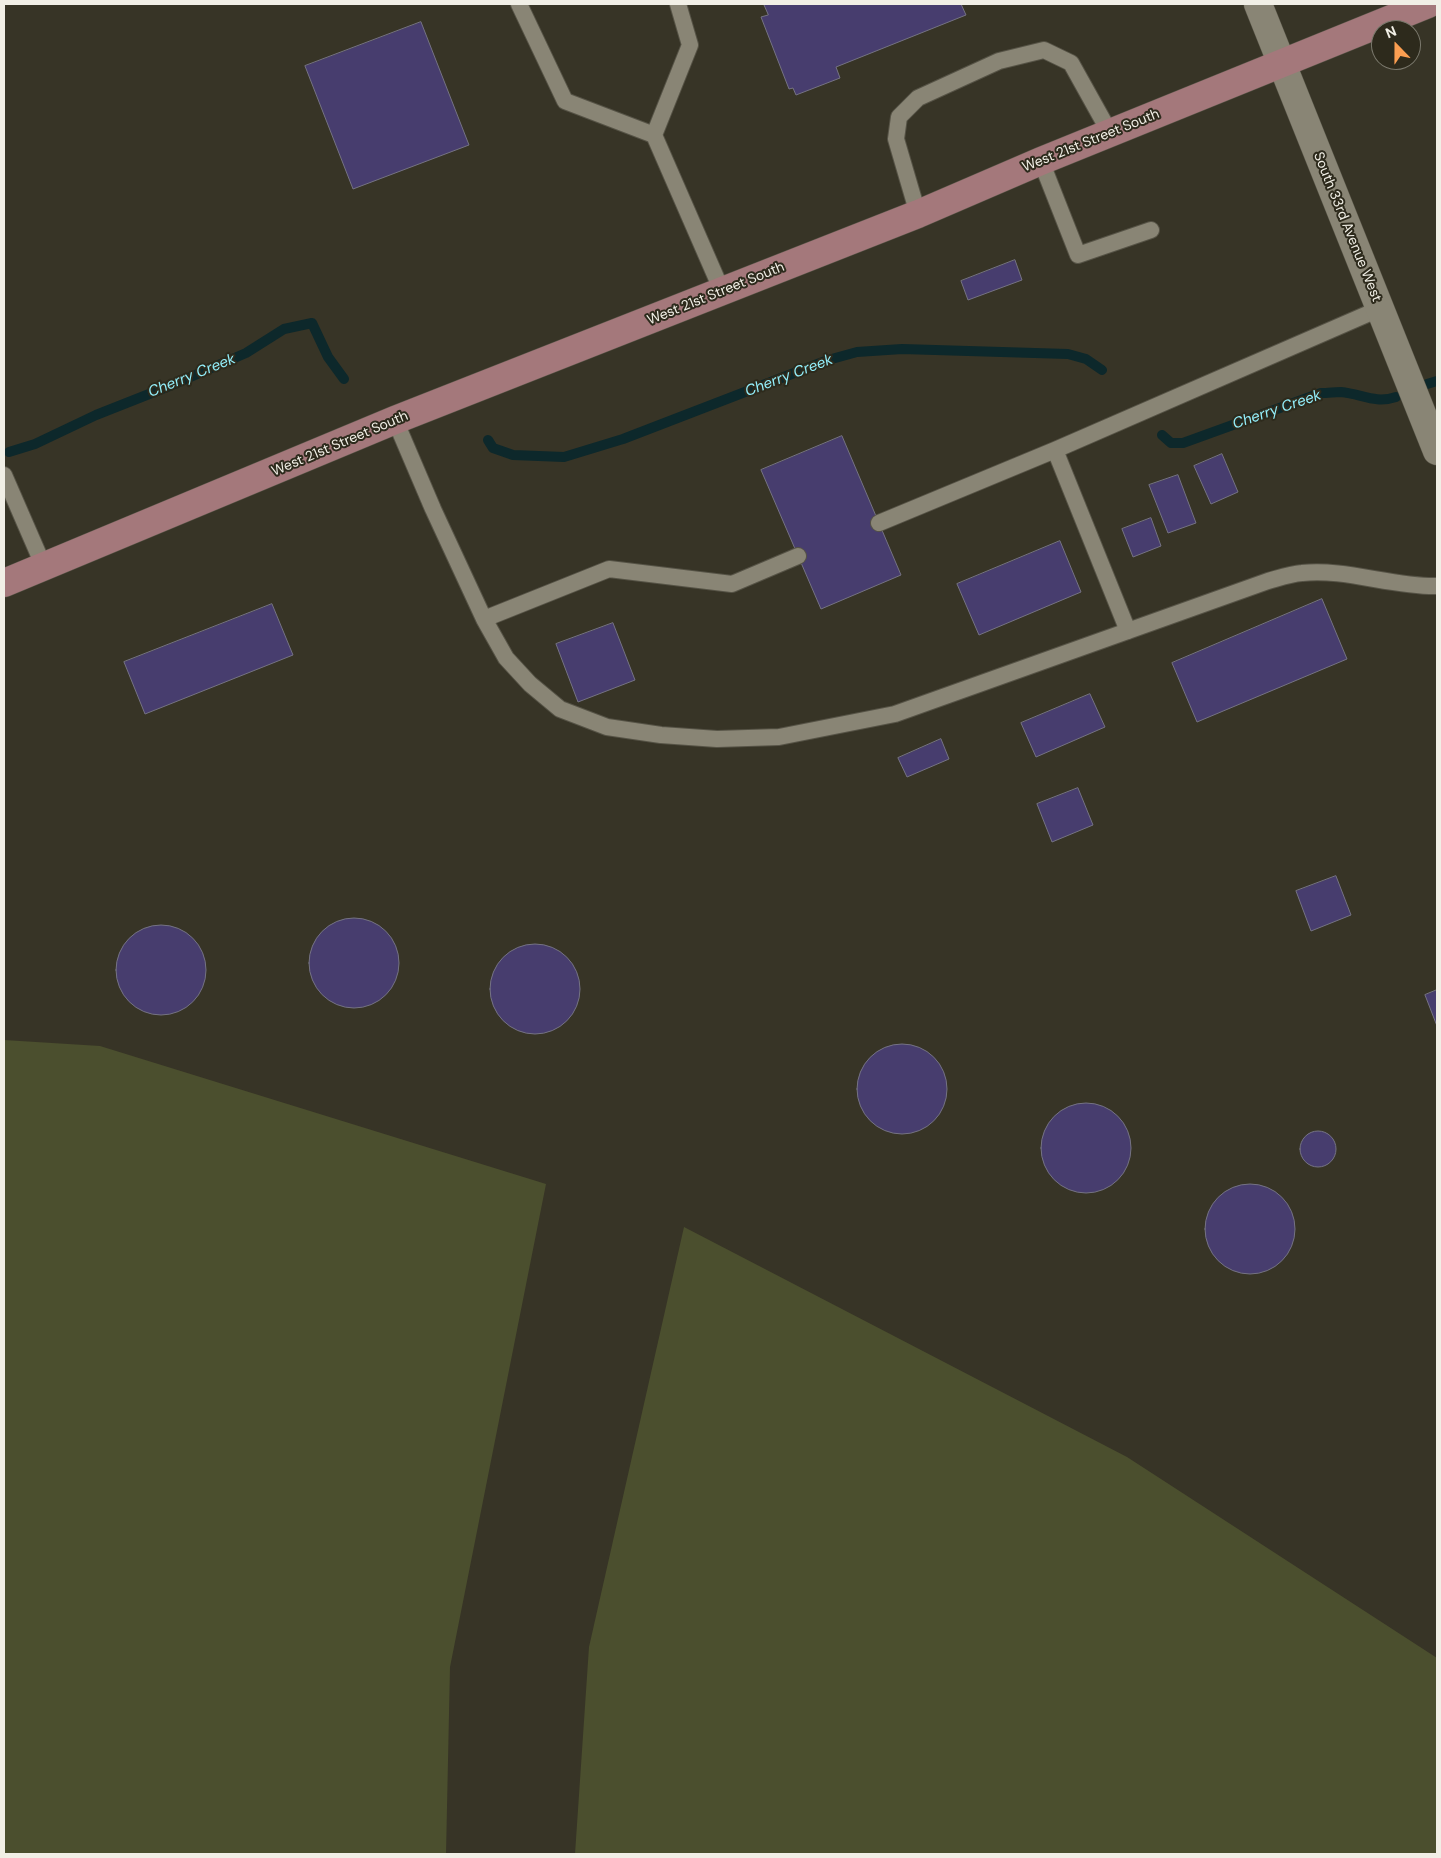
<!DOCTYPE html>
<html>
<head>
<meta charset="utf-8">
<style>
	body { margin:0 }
	#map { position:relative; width:1441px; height:1858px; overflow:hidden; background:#373426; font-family:"DM Sans",sans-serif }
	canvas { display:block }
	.frame { position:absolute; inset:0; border:5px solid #f1efe6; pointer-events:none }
	.north { position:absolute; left:1371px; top:20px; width:50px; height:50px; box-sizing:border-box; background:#2d2a1c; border:1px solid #7b796d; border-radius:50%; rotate:338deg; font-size:14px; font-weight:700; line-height:20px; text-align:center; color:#f1efe6 }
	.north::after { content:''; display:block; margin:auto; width:18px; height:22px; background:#fb9e51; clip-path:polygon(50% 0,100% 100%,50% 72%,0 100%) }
</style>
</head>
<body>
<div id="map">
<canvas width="1441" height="1858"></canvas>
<div class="frame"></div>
<div class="north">N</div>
</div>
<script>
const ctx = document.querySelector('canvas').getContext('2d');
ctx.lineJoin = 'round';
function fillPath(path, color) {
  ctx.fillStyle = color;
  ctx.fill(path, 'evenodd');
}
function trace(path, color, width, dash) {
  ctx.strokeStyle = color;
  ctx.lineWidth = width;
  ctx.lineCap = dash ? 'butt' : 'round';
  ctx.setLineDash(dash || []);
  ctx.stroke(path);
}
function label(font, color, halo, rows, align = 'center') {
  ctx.font = font + ' "DM Sans",sans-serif';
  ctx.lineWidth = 4;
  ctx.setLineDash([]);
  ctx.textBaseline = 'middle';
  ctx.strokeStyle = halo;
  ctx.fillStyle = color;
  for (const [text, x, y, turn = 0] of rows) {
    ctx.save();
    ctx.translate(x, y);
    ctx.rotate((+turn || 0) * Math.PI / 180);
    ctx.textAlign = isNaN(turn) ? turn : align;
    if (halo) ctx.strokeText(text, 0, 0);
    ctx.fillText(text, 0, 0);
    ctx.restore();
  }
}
const green = new Path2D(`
	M4 1040 100 1046 546 1184 450 1667 446 1854H4Z
	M684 1227 1127 1457 1437 1658V1854H575L589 1647Z`);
const stream = new Path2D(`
	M1427 384 1437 381
	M1162 435 1171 443H1183L1321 393C1328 393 1335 392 1341 392 1362 394 1375 404 1396 397
	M488 440 493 448 513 455 564 457 623 439 828 360 857 352 902 349 1068 354 1086 359 1102 370
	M9 452 35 444 96 415 172 385 246 353 284 329 312 323 328 357 344 379`);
const building = new Path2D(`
	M764 4H961L966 15 836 67 840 78 796 95 793 88 789 89 761 17 768 15Z
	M421 22 469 145 353 189 305 66Z
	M1015 260 1022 280 968 300 961 281Z
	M842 436 901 575 821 609 761 470Z
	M1222 454 1238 492 1211 504 1194 466Z
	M1178 475 1196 523 1168 533 1149 485Z
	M1151 518 1161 546 1133 557 1122 529Z
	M1060 541 1081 592 979 635 957 584Z
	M1322 599 1347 659 1197 722 1172 663Z
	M272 604 293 655 145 714 124 662Z
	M613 623 635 680 578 702 556 644Z
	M1090 694 1105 727 1036 757 1021 723Z
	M941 739 949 759 907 777 898 758Z
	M1078 788 1093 825 1052 842 1037 804Z
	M1336 876 1351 915 1311 931 1296 891Z
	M309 963a45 45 0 1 1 90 0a45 45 0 1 1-90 0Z
	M116 970a45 45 0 1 1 90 0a45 45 0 1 1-90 0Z
	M490 989a45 45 0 1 1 90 0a45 45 0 1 1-90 0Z
	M1437 990V1026L1425 995Z
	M857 1089a45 45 0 1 1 90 0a45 45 0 1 1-90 0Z
	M1041 1148a45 45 0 1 1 90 0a45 45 0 1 1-90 0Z
	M1300 1149a18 18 0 1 1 36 0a18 18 0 1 1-36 0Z
	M1205 1229a45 45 0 1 1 90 0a45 45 0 1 1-90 0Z`);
const lane = new Path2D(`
	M519 4 565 101 654 135
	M678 4 690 45 654 135 722 291
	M1041 161 1078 255 1151 230
	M918 214 896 139 899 117 918 98 999 61 1044 50 1071 63 1110 133
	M395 420 433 509 484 619 506 658 530 684 560 709 607 727 661 735 717 739 779 737 895 714 1268 581C1279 578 1290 574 1302 573 1344 568 1393 587 1437 586
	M1055 450 1128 631
	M4 475 44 567
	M879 523 1055 450 1379 309
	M484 619 609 569 732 584 798 556`);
const street = new Path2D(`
	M1258 4 1437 451`);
const secondary = new Path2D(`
	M4 583 395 420 918 214 1041 161 1428 4`);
const streetNames = [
	["West 21st Street South",1091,141,-22],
	["South 33rd Avenue West",1347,227,68],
	["West 21st Street South",716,294,-22],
	["West 21st Street South",340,444,-23]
];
const waterNames = [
	["Cherry Creek",192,376,-22],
	["Cherry Creek",789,376,-21],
	["Cherry Creek",1277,410,-19]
];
fillPath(green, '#4b4f2e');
trace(stream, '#0d282b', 10);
fillPath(building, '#473d6e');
trace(building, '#757383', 1);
trace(lane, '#565346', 18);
trace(street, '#565346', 29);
trace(secondary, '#565346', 29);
trace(lane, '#898575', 16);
trace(street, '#898575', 28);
trace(secondary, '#a4787b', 28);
label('14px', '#f1efe6', '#2d2a1c', streetNames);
label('italic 15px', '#93effb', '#2d2a1c', waterNames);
</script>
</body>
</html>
